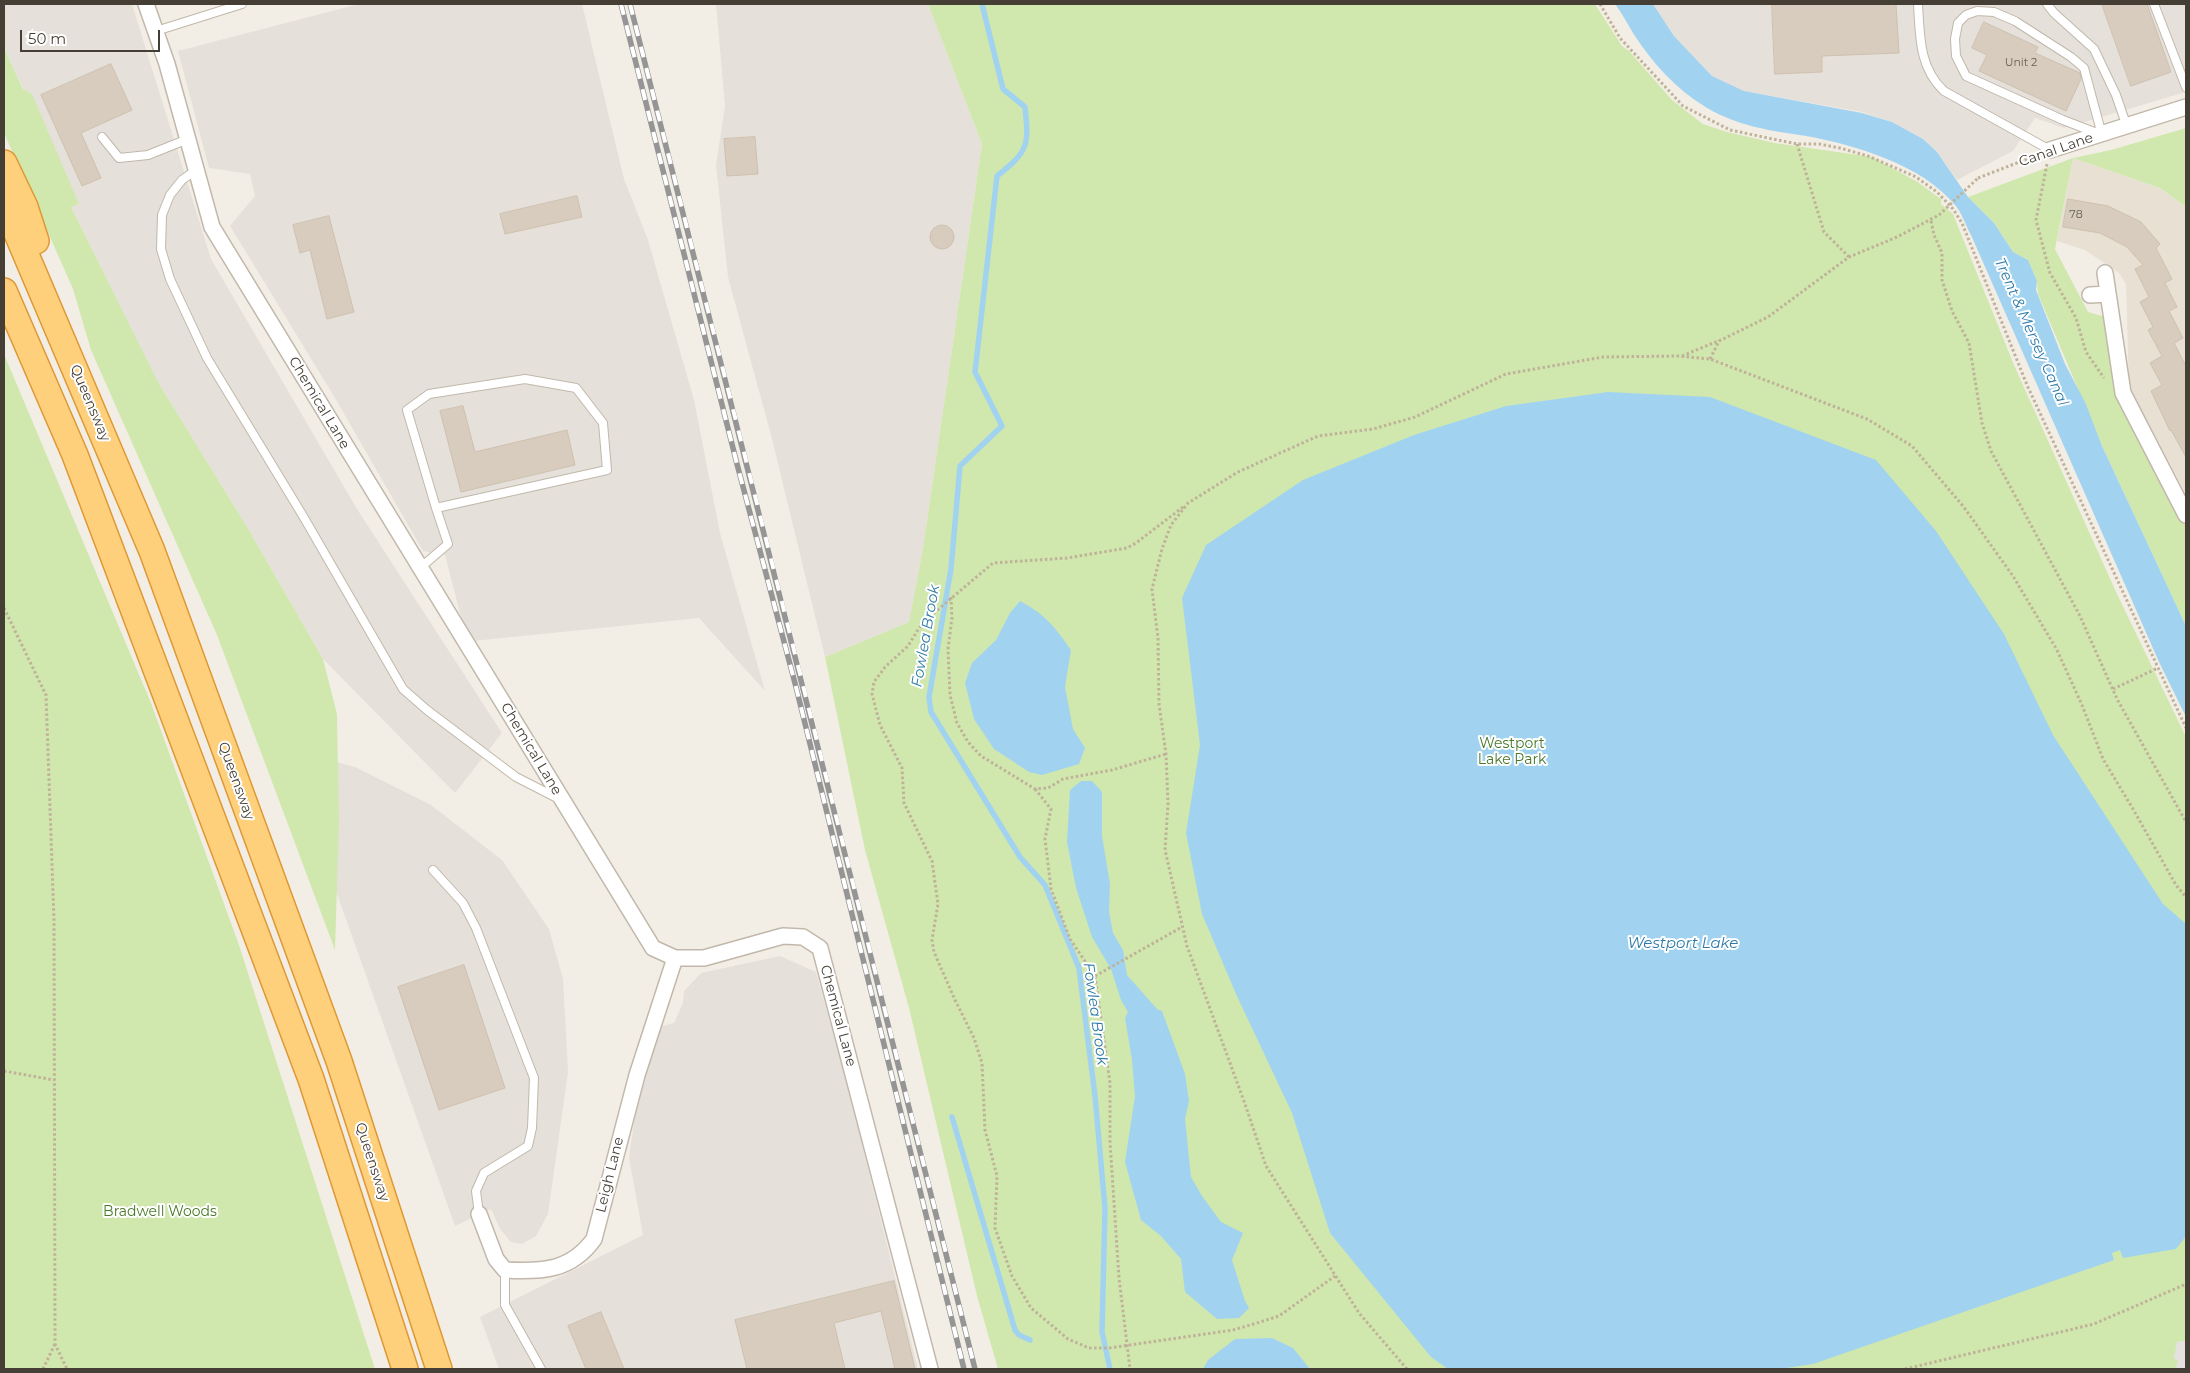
<!DOCTYPE html>
<html>
<head>
<meta charset="utf-8">
<style>
	body { margin:0 }
	#map { position:relative; width:2190px; height:1373px; overflow:hidden; background:#f3eee5; font-family:Montserrat,sans-serif }
	canvas { display:block }
	.frame { position:absolute; inset:0; border:5px solid #453e35; pointer-events:none }
	.scale { position:absolute; left:20px; top:30px; width:140px; height:22px; box-sizing:border-box; border:2px solid #453e35; border-top:0; padding-left:6px; font-size:15px; line-height:18px; white-space:nowrap; color:#453e35; -webkit-text-stroke:4px #fff; paint-order:stroke }
</style>
</head>
<body>
<div id="map">
<canvas width="2190" height="1373"></canvas>
<div class="frame"></div>
<div class="scale">50 m</div>
</div>
<script>
const ctx = document.querySelector('canvas').getContext('2d');
ctx.lineJoin = 'round';
function fillPath(path, color) {
  ctx.fillStyle = color;
  ctx.fill(path, 'evenodd');
}
function trace(path, color, width, dash) {
  ctx.strokeStyle = color;
  ctx.lineWidth = width;
  ctx.lineCap = dash ? 'butt' : 'round';
  ctx.setLineDash(dash || []);
  ctx.stroke(path);
}
function label(font, color, halo, rows, align = 'center') {
  ctx.font = font + ' Montserrat,sans-serif';
  ctx.lineWidth = 4;
  ctx.setLineDash([]);
  ctx.textBaseline = 'middle';
  ctx.strokeStyle = halo;
  ctx.fillStyle = color;
  for (const [text, x, y, turn = 0] of rows) {
    ctx.save();
    ctx.translate(x, y);
    ctx.rotate((+turn || 0) * Math.PI / 180);
    ctx.textAlign = isNaN(turn) ? turn : align;
    if (halo) ctx.strokeText(text, 0, 0);
    ctx.fillText(text, 0, 0);
    ctx.restore();
  }
}
const residential = new Path2D(`
	M2073 158 2160 188 2186 207V494L2129 386 2126 284 2119 273 2085 250 2057 241Z`);
const industrial = new Path2D(`
	M4 4H132L211 259 357 509 502 733 455 793 323 659 250 532 158 382 71 207 78 204 4 48Z
	M359 4H582L624 179 648 240 694 400 720 533 765 691 699 618 473 641 461 617 445 555 423 551 335 398 230 226 255 196 250 174 209 168 178 51Z
	M716 4H928L982 144 923 548 909 622 825 657 772 439 728 277 716 165 725 106Z
	M1653 4H2186V92L2064 128 2035 118 2013 151 1957 180 1937 152 1923 139 1892 122 1862 112 1744 91 1712 76 1674 36Z
	M325 759 355 767 431 805 502 860 549 929 563 979 568 1072 548 1214 536 1236 522 1244 511 1242 500 1229 491 1209 455 1226 293 770Z
	M780 956 816 972 844 1072 918 1369H499L480 1317 643 1235 629 1158 637 1101 662 1026 674 1023 683 1003 684 991 701 973Z`);
const green = new Path2D(`
	M928 4H1595L1622 46 1629 51 1672 100 1703 124 1727 132 1775 143 1872 157 1916 181 1941 199V204L1953 214 2014 365 2117 594 2186 737V1369H998L977 1296 909 1008 865 850 825 657 909 622 923 548 982 144Z
	M4 48 23 89 32 94 79 204 71 207 158 382 250 532 323 659 337 714 339 821 335 950 217 635 91 350 73 289 4 133Z
	M2186 128V207L2160 188 2073 158 2055 249 2088 312 2106 317 2117 388 2186 525V626L2102 446 2038 294 2037 281 2028 260 2013 252 1994 223 1968 197 2073 158 2111 150Z
	M4 354 151 703 239 945 375 1369H4Z`);
const parking = new Path2D(`
	M2182 1341H2186V1369H2178L2176 1367 2178 1361 2174 1358 2177 1342Z`);
const water = new Path2D(`
	M1615 4H1653L1674 36 1712 76 1744 91 1862 113 1892 122 1923 139 1937 152 1968 197 1994 223 2013 252 2028 260 2037 281 2036 290 2065 364 2085 402 2102 446 2186 626V717L2159 662 1971 235C1966 226 1962 213 1955 205 1922 165 1856 145 1806 136 1771 131 1738 126 1707 108 1677 90 1652 63 1633 33 1627 23 1622 13 1615 4Z
	M1608 392 1710 397 1876 460 1936 531 2004 634 2053 735 2163 904 2186 924V1236L2176 1249 2123 1258 2120 1250 2112 1253 2114 1260 1813 1364 1780 1369H1448L1431 1357 1330 1233 1292 1113 1236 994 1202 914 1186 833 1200 745 1182 598 1206 545 1303 480 1414 435 1506 406Z
	M1020 601C1045 614 1055 627 1071 650L1065 687 1073 729 1085 748 1079 764 1042 775 1029 772 994 749 974 719 965 683 972 663 996 640 1010 613Z
	M1081 781H1092L1102 792V836L1110 884 1109 912 1113 933 1123 950 1127 975 1157 1009 1162 1011 1185 1074 1189 1101 1185 1119 1191 1177 1202 1196 1221 1222 1243 1233 1232 1260 1245 1301 1249 1308 1239 1318 1217 1319 1185 1292 1181 1259 1161 1236 1141 1220 1125 1162 1135 1096 1132 1060 1125 1018 1128 1012 1121 1000 1111 969 1092 937 1076 888 1067 842 1070 790Z
	M1272 1338 1293 1348 1310 1369H1203L1208 1360 1235 1339Z`);
const stream = new Path2D(`
	M982 4 1003 89 1025 107C1029 145 1029 151 997 176L975 372 1002 426 960 466 951 569 929 697 931 712 1020 857 1045 885 1079 968 1095 1096 1105 1208 1102 1332 1110 1369
	M952 1117 1015 1330 1019 1335 1030 1340`);
const building = new Path2D(`
	M1772 4H1896L1899 53 1822 56V72L1775 74Z
	M2102 4H2147L2171 72 2131 86Z
	M1984 22 2038 47 2035 53 2080 73 2081 79 2066 111 1979 71 1987 55 1972 48Z
	M111 64 132 110 81 133 101 178 82 186 41 95Z
	M755 137 758 174 727 176 724 139Z
	M577 196 582 217 505 234 500 214Z
	M2068 199 2108 206 2141 222 2160 244 2156 248 2172 279 2165 283 2177 307 2169 311 2183 338 2174 343 2186 366V457L2171 430 2170 431 2151 391 2162 385 2150 363 2162 356 2148 330 2153 327 2140 302 2149 297 2135 269 2143 265 2127 247 2100 233 2063 227Z
	M329 216 354 312 327 319 310 250 300 253 293 225Z
	M930 237a12 12 0 1 1 24 0a12 12 0 1 1-24 0Z
	M463 406 475 452 567 430 575 465 461 492 440 411Z
	M464 965 505 1088 439 1110 398 987Z
	M894 1281 915 1369H895L881 1311 834 1323 845 1369H747L735 1320Z
	M601 1312 624 1369H586L568 1326Z`);
const path = new Path2D(`
	M1600 4 1620 38 1683 106 1730 130 1797 144H1819L1840 148 1868 156 1916 177 1937 192 1953 209 1962 223 2027 385 2186 728
	M1797 144 1824 232 1849 257
	M2047 164 2036 220 2050 273 2076 318 2086 352 2104 378
	M1978 178 2035 156
	M1931 221 1934 235 1942 253V280L1952 311 1969 343 1982 423 1991 451 2080 616 2117 699 2186 822
	M1682 356 1718 341
	M1710 359 1719 341 1768 317 1849 257 1897 237 1939 215
	M1183 507 1136 543 1127 548 1067 558 993 563 935 612 919 628 908 646 885 667 874 682 872 694 880 725 902 768 904 803 932 861 938 904 932 940 934 952 955 1000 974 1038 982 1063 985 1130 997 1176 995 1228 1012 1276 1031 1308 1068 1339 1089 1348H1109L1233 1330 1257 1323 1279 1316 1335 1276
	M951 597 952 618 948 649 950 695 957 723 968 742 981 756 1035 789 1048 788 1063 779 1112 770 1166 754
	M4 608 46 695 54 921 55 1344 67 1369
	M2113 689 2158 668
	M1035 789 1051 809 1045 839 1051 889 1070 939 1095 976 1110 1083V1142L1119 1278 1130 1369
	M1095 976 1182 927
	M4 1071 54 1080
	M43 1369 55 1344
	M1407 1369 1359 1313 1266 1166 1245 1104 1187 946 1165 850 1168 804 1166 754 1159 704 1158 638 1152 589 1162 549 1171 525 1188 503 1238 472 1318 436 1373 429 1415 417 1506 374 1603 357 1679 356 1710 359 1867 419 1912 446 1963 506 2013 576 2057 650 2082 705 2103 759 2133 809 2176 885 2186 897
	M1905 1369 2094 1324 2186 1284`);
const service = new Path2D(`
	M1918 4C1920 36 1919 68 1944 91L2050 150
	M2047 4 2054 13 2094 49 2116 95 2127 127
	M2154 4 2186 87
	M1977 11 1994 12 2015 21 2071 57 2084 68 2102 135 2063 120 1966 76 1956 56 1955 39 1958 23 1966 15Z
	M156 31 242 4
	M102 137 119 158 148 155 188 139
	M196 170 182 180 170 195 162 215 161 249 170 279 207 358 303 516 403 689 427 710 516 777 559 799
	M420 568 448 544 436 508 607 470 603 423 576 388 525 379 429 394 407 410 436 508
	M433 870 463 903 476 928 534 1078 532 1128 528 1146 484 1173 476 1191 479 1214
	M505 1270V1305L541 1369`);
const minor = new Path2D(`
	M146 4 167 64 212 227 653 948 675 958H704L783 936 803 937 820 948 930 1369
	M2050 150 2186 107
	M2105 273 2123 393 2186 515
	M2090 295 2108 294
	M479 1214 496 1259 505 1270C542 1272 571 1271 594 1239L637 1075 675 958`);
const trunk = new Path2D(`
	M4 163 25 207 36 241
	M4 203 152 551 339 1061 439 1369
	M4 291 75 455 311 1079 405 1369`);
const rail = new Path2D(`
	M621 4 737 464 796 687 964 1369
	M630 4C746 459 861 914 975 1369`);
const pathBridge = new Path2D(`
	M1939 215 1978 178`);
const numberNames = [
	["Unit 2",2021,63],
	["78",2076,215]
];
const streetNames = [
	["Canal Lane",2056,150,-19],
	["Queensway",90,403,67],
	["Chemical Lane",319,403,59],
	["Chemical Lane",531,749,59],
	["Queensway",236,781,70],
	["Chemical Lane",838,1016,75],
	["Queensway",372,1162,72],
	["Leigh Lane",610,1175,-76]
];
const parkNames = [
	["Westport",1512,744],
	["Lake Park",1512,760],
	["Bradwell Woods",160,1212]
];
const waterNames = [
	["Trent & Mersey Canal",2031,332,66],
	["Fowlea Brook",926,636,-80],
	["Westport Lake",1683,944],
	["Fowlea Brook",1095,1014,82]
];
fillPath(residential, '#e7e0d3');
fillPath(industrial, '#e5e0da');
fillPath(green, '#d0e8ae');
fillPath(parking, '#e4e1de');
fillPath(water, '#a1d3f0');
trace(stream, '#a1d3f0', 5.5);
fillPath(building, '#d7ccbe');
trace(building, '#cfc1ae', 1);
trace(service, '#c1b8ab', 10);
trace(minor, '#c1b8ab', 18);
trace(trunk, '#de9834', 28);
trace(path, '#c0b199', 3, [2.5, 2.5]);
trace(service, '#fff', 8);
trace(minor, '#fff', 15);
trace(trunk, '#fed07c', 25);
trace(rail, '#959595', 5.5);
trace(rail, '#fff', 4, [11]);
trace(pathBridge, '#c0b199', 3, [2.5, 2.5]);
label('11px', '#6a6257', null, numberNames);
label('14px', '#453e35', '#fff', streetNames);
label('14px', '#4a7728', '#fff', parkNames);
label('italic 15px', '#2d7aa9', '#fff', waterNames);
</script>
</body>
</html>
